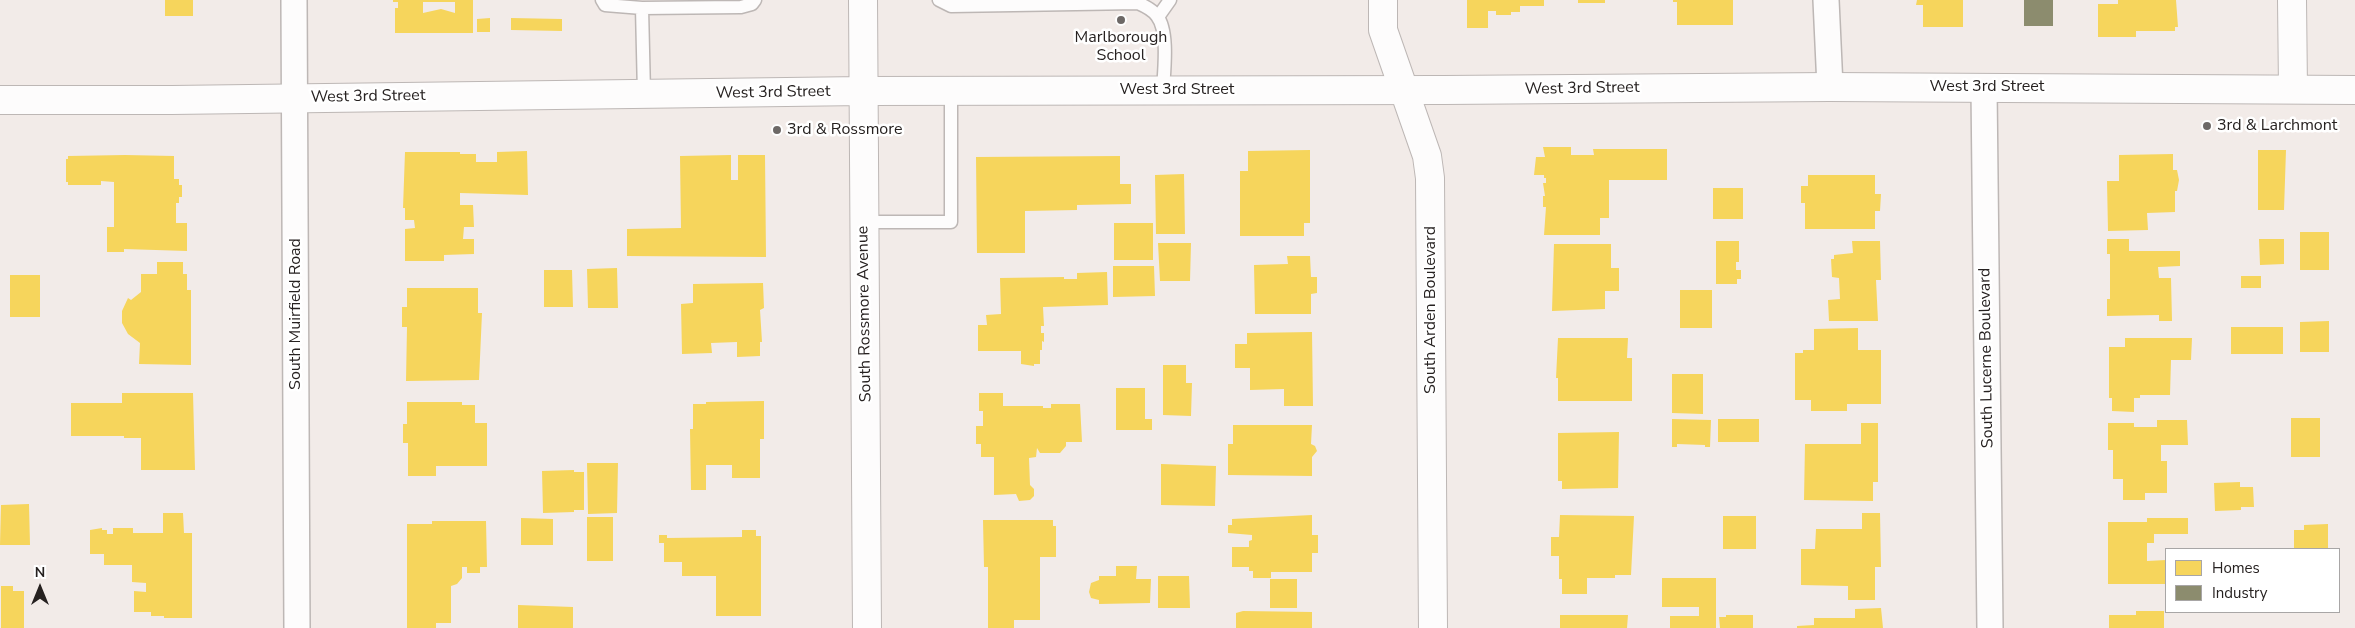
<!DOCTYPE html>
<html>
<head>
<meta charset="utf-8">
<style>
	body { margin:0 }
	#map { position:relative; width:2355px; height:628px; overflow:hidden; background:#f2ebe8; font-family:"Nunito Sans",sans-serif }
	canvas { display:block }
	.legend { position:absolute; left:2165px; top:548px; width:175px; height:65px; box-sizing:border-box; background:#fff; border:1px solid #a8a6a6; margin:0; padding:6px 9px; list-style:none; font-size:15px; color:#262120 }
	.legend li { display:flex; align-items:center; gap:10px; height:25px }
	.legend b { width:25px; border:1px solid #a8a6a6 }
	.north { position:absolute; left:15px; top:563px; width:50px; height:50px; -webkit-text-stroke:4px #fff; paint-order:stroke; rotate:0deg; font-size:14px; font-weight:700; line-height:20px; text-align:center; color:#262120 }
	.north::after { content:''; display:block; margin:auto; width:18px; height:22px; background:#262120; clip-path:polygon(50% 0,100% 100%,50% 72%,0 100%) }
</style>
</head>
<body>
<div id="map">
<canvas width="2355" height="628"></canvas>
<ul class="legend">
<li><b style="height:14px;background:#f6d55c"></b>Homes</li>
<li><b style="height:14px;background:#8c8c6e"></b>Industry</li>
</ul>
<div class="north">N</div>
</div>
<script>
const ctx = document.querySelector('canvas').getContext('2d');
ctx.lineJoin = 'round';
function fillPath(path, color) {
  ctx.fillStyle = color;
  ctx.fill(path, 'evenodd');
}
function trace(path, color, width, dash) {
  ctx.strokeStyle = color;
  ctx.lineWidth = width;
  ctx.lineCap = dash ? 'butt' : 'round';
  ctx.setLineDash(dash || []);
  ctx.stroke(path);
}
function label(font, color, halo, rows, align = 'center') {
  ctx.font = font + ' "Nunito Sans",sans-serif';
  ctx.lineWidth = 5;
  ctx.setLineDash([]);
  ctx.textBaseline = 'middle';
  ctx.strokeStyle = halo;
  ctx.fillStyle = color;
  for (const [text, x, y, turn = 0] of rows) {
    ctx.save();
    ctx.translate(x, y);
    ctx.rotate((+turn || 0) * Math.PI / 180);
    ctx.textAlign = isNaN(turn) ? turn : align;
    if (halo) ctx.strokeText(text, 0, 0);
    ctx.fillText(text, 0, 0);
    ctx.restore();
  }
}
const homes = new Path2D(`
	M165 0H193V16H165Z
	M393 0H473V33H395V8H398V2H393ZM423 2H455V13L441 9 423 13Z
	M1467 0H1544V6H1520V12H1511V15H1496V11H1488V28H1467Z
	M1578 0H1605V3H1578Z
	M1673 0H1733V25H1677V2H1673Z
	M1917 0H1963V27H1923V5H1916Z
	M2118 0H2176L2178 27H2175V31H2136V37H2098V4H2118Z
	M490 18V32H477V19Z
	M511 18 562 19V31L511 30Z
	M1543 147H1571V155H1594L1593 149H1667V180H1609V218H1600V235H1544L1546 207H1543V196H1545L1543 183H1546V178H1544V175H1534L1536 157H1545Z
	M1310 150V223H1304V236H1240V171H1248V151Z
	M2258 150H2286L2284 210H2258Z
	M527 151 528 195 460 193V205H473L474 227H464L463 239H474V254L444 255V261H405V229L415 228 414 220H405V208H403L405 152H460V154H476V162H497V152Z
	M2173 154V170H2177L2179 180 2177 191H2175V212L2147 213 2148 230 2108 231 2107 181H2119V155Z
	M125 155 174 156V179H179V185H182V197H179V203H176V223H187V251L124 249V252H107V227H114V182L101 181V185H68V182H66V159H68V156Z
	M731 155V180H738V155H765L766 257 627 256V229L681 228 680 156Z
	M1120 156V184H1131V204L1077 205V210L1025 211V253H977L976 157Z
	M1184 174 1185 234H1156L1155 175Z
	M1808 175H1875V194H1881L1880 211H1875V229H1805V203H1801V186H1808Z
	M1713 188H1743V219H1713Z
	M1114 223H1153V260H1114Z
	M2300 232H2329V270H2300Z
	M2107 239H2129V251H2180V266L2158 267 2159 278H2171L2172 321H2159V315L2107 316V299H2110V254H2107Z
	M2259 239H2284V264L2260 265Z
	M1716 241H1739V262H1736V270H1741V279H1737V284H1716Z
	M1852 241H1880L1881 280H1876L1878 321H1829L1828 300 1840 299 1839 278 1832 277 1831 259H1834V255L1853 253Z
	M1158 243H1191L1190 281H1160Z
	M1554 244H1611V268H1619V291H1605V309L1552 311Z
	M1287 256H1310L1311 277H1317V293L1311 294V314H1255L1254 265 1288 264Z
	M157 262H183V274H187V290H191V365L139 364 140 343 128 334 122 323V311L128 298 131 300 141 292V274H157Z
	M1113 266H1154L1155 296 1113 297Z
	M617 268 618 308H588L587 269Z
	M544 270H572L573 307H544Z
	M1107 272 1108 305 1043 307 1044 326H1041V333H1044V342L1042 341V350H1040V364H1034V366L1021 364V351H978V325H987L986 315 1001 314 1000 278 1064 277V279H1077V273Z
	M10 275H40V317H10Z
	M2241 276H2261V288H2241Z
	M763 283 764 308 760 310 762 342H760V356L737 357V342L711 343 712 353 682 354 681 304 693 303V284Z
	M407 288H478V313H482L479 380 406 381 407 327H402V307H407Z
	M1680 290H1712V328H1680Z
	M2329 321V352H2300V322Z
	M2231 327H2283V354H2231Z
	M1858 328V350H1881V404H1847V411H1811V400H1795V353H1803V350H1814V329Z
	M1312 332 1313 406H1284V389L1250 390V368H1235V344H1247V333Z
	M1558 338H1628L1627 358H1632V401H1558V378H1556Z
	M2125 338H2192L2191 360H2171L2170 395H2140V398H2134V412L2112 411V398H2109V347H2125Z
	M1163 365H1186V383H1192L1191 416 1163 415Z
	M1672 374H1703V414L1672 413Z
	M1116 388H1145V419H1152V430H1116Z
	M122 393H193L195 470H141V438H124V436H71V403H122Z
	M979 393H1003V406H1043V408H1051V404H1080L1082 442H1066V446L1060 453H1040L1037 448 1036 457 1029 458 1030 485 1034 489V496L1030 500 1019 501 1016 494 994 495V457H981V444H976V426H983V411H979Z
	M764 401V439H760V478H732V465H706V490H691L690 429H693V404H706V402Z
	M407 402H462V405H475V423H487V466H436V476H408V443H403V424H407Z
	M2291 418H2320V457H2291Z
	M1672 419 1711 420 1710 447H1705V445L1677 444V447H1672Z
	M1718 419H1759V442H1718Z
	M2157 420H2187L2188 445H2161V461H2167V493H2145V500H2123V479H2113V450H2108V423H2134V427H2157Z
	M1861 423H1878V482H1873V501L1804 500 1805 444H1861Z
	M1233 425H1312L1311 444 1315 446 1317 451 1312 457V476L1228 475V444H1233Z
	M1619 432 1618 488 1562 489V481H1558V433Z
	M587 463H618L617 513 588 514Z
	M1161 464 1216 466 1215 506 1161 505Z
	M574 470V472H584V510H574V512L543 513 542 471Z
	M2240 482V487H2253L2254 507H2241V510L2215 511 2214 483Z
	M29 504 30 545H0L1 505Z
	M163 513H183L184 533H192V618H164V616H151V612H134V591L146 592V583L132 582V565H104V554H90V530L102 528V530H107V534H113V528H133V533H163Z
	M1862 513H1880L1881 567H1875V600H1848V586L1801 585V549H1815L1816 529H1862Z
	M1312 515V535H1318V553H1312V572H1271V578H1253V571H1249V567H1232V547H1249V541L1252 540V535L1228 533V525H1232V519Z
	M1560 515 1634 516 1631 575H1615V578H1587V594H1562V579H1559V556H1551V537H1559Z
	M1723 516H1756V549H1723Z
	M587 517H613V561H587Z
	M521 518 553 519V545H521Z
	M2147 518H2188V534H2154V543H2147V561L2166 560V584H2108V522H2147Z
	M983 520H1053V526H1056V557H1040V620H1014V628H988V567H984Z
	M432 521H486L487 567H480V573H467V567H462V578L457 584 451 586V623H436V628H407V524H432Z
	M2328 524V549H2294V530H2304V525Z
	M742 530H756V536H761V616H716V576H682V562H664V543H659V535H667V538L742 537Z
	M1116 566H1137L1136 579H1151L1150 603 1099 604V600L1091 598 1089 592 1091 583 1099 580V576H1116Z
	M1158 576H1189L1190 608H1158Z
	M1662 578H1716V628H1670V616H1699V607H1662Z
	M1270 579H1297V608H1270Z
	M1 586H13V591H24V628H1Z
	M518 605 573 607V628H518Z
	M1881 608 1883 628H1797V626L1814 625V618H1855V609Z
	M1243 611 1312 612V628H1236V613Z
	M2136 611H2164V628H2109V615H2136Z
	M1560 615H1628L1627 628H1560Z
	M1726 615H1753V628H1720L1719 617H1726Z`);
const industry = new Path2D(`
	M2024 0H2053V26H2024Z`);
const service = new Path2D(`
	M602 0 605 5 642 8 741 7 752 4 755 0
	M939 0 951 6 1138 3C1145 6 1153 10 1157 16 1169 31 1164 71 1163 90
	M642 8 644 94
	M1158 17 1170 0
	M864 222H951V91`);
const minor = new Path2D(`
	M294 0 297 628
	M1826 0 1830 87
	M1984 88 1990 628`);
const tertiary = new Path2D(`
	M1383 0V30L1427 156 1430 178 1433 628
	M2292 0 2293 89`);
const secondary = new Path2D(`
	M863 0 867 628
	M0 100H172L863 91 1444 90 1830 87 2355 90`);
const markers = [
	[1121,20,5,"#6d6866"],
	[2207,126,5,"#6d6866"],
	[777,130,5,"#6d6866"]
];
const poiNames = [
	["Marlborough",1121,38,"center"],
	["School",1121,56,"center"],
	["3rd & Larchmont",2217,126],
	["3rd & Rossmore",787,130]
];
const streetNames = [
	["West 3rd Street",1987,87],
	["West 3rd Street",1582,89,-1],
	["West 3rd Street",1177,90],
	["West 3rd Street",773,93,-1],
	["West 3rd Street",368,97,-1],
	["South Arden Boulevard",1431,310,-90],
	["South Muirfield Road",296,314,-90],
	["South Rossmore Avenue",865,314,-91],
	["South Lucerne Boulevard",1987,358,-91]
];
fillPath(homes, '#f6d55c');
fillPath(industry, '#8c8c6e');
trace(service, '#bdb7b5', 15);
trace(minor, '#bdb7b5', 28);
trace(tertiary, '#bdb7b5', 30);
trace(secondary, '#bdb7b5', 30);
trace(service, '#fdfcfc', 12);
trace(minor, '#fdfcfc', 25);
trace(tertiary, '#fdfcfc', 28);
trace(secondary, '#fdfcfc', 28);
for (const [x, y, r, color] of markers) {
  const dot = new Path2D();
  dot.arc(x, y, r, 0, 2 * Math.PI);
  ctx.fillStyle = color;
  ctx.fill(dot);
  trace(dot, '#fff', 2);
}
label('16px', '#262120', '#fff', poiNames, 'left');
label('16px', '#262120', '#fff', streetNames);
</script>
</body>
</html>
